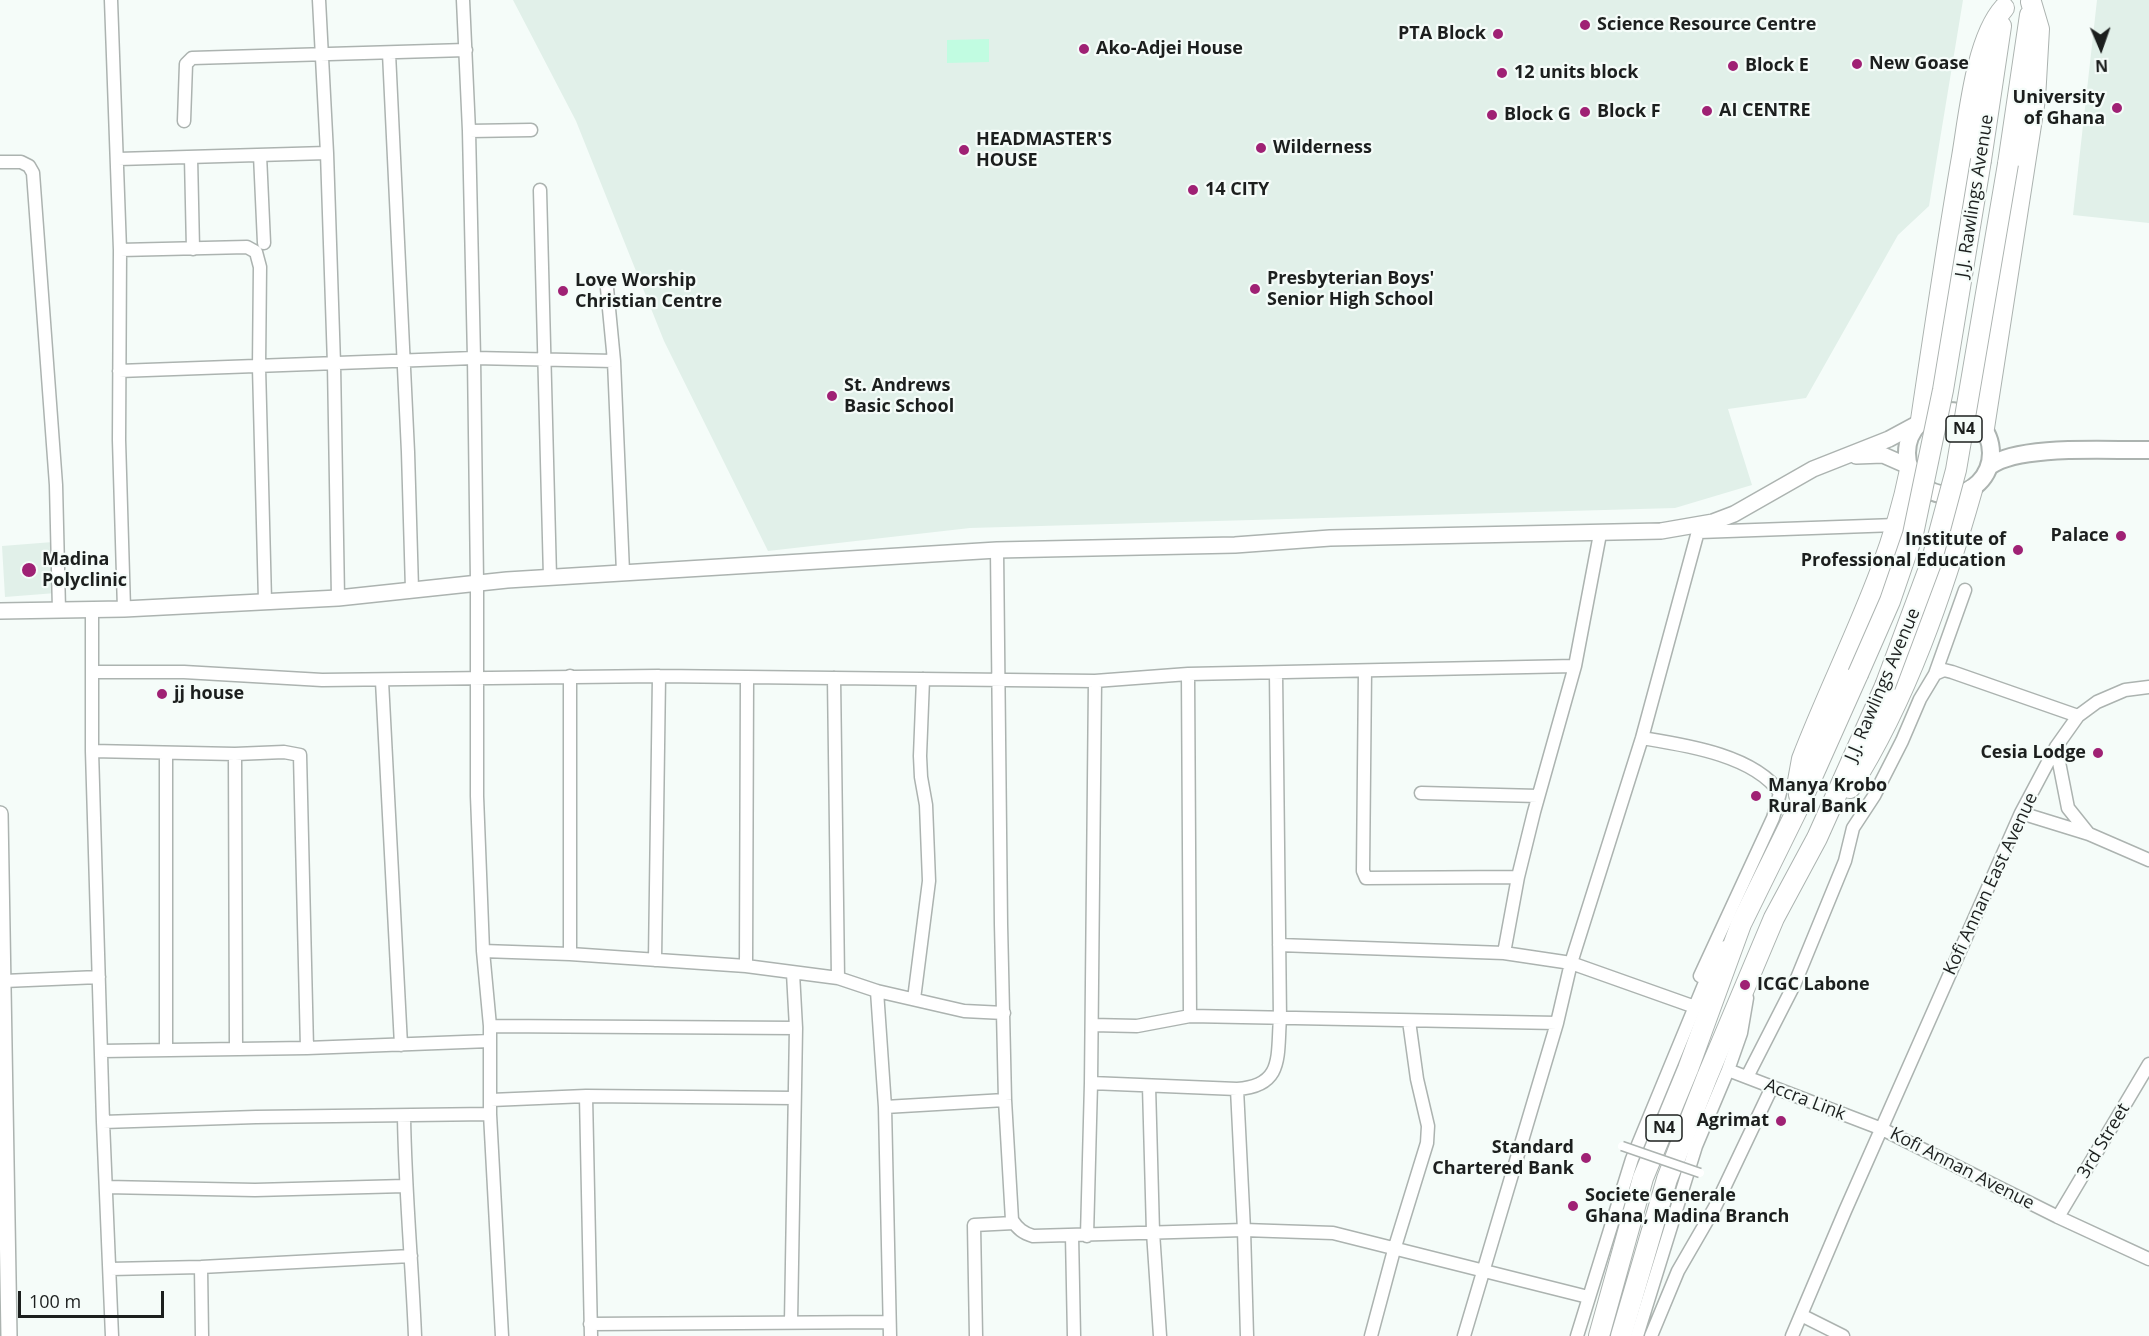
<!DOCTYPE html>
<html>
<head>
<meta charset="utf-8">
<style>
	body { margin:0 }
	#map { position:relative; width:2149px; height:1336px; overflow:hidden; background:#f5fcf9; font-family:"Open Sans",sans-serif }
	canvas { display:block }
	.north { position:absolute; left:2071px; top:18px; width:60px; height:60px; -webkit-text-stroke:4px #f5fcf9; paint-order:stroke; rotate:178deg; font-size:16px; font-weight:700; line-height:24px; text-align:center; color:#1c1f1e }
	.north::after { content:''; display:block; margin:auto; width:21px; height:27px; background:#1c1f1e; clip-path:polygon(50% 0,100% 100%,50% 72%,0 100%) }
	.scale { position:absolute; left:18px; top:1291px; width:146px; height:27px; box-sizing:border-box; border:3px solid #1c1f1e; border-top:0; padding-left:8px; font-size:18px; line-height:21px; white-space:nowrap; color:#1c1f1e; -webkit-text-stroke:4px #f5fcf9; paint-order:stroke }
</style>
</head>
<body>
<div id="map">
<canvas width="2149" height="1336"></canvas>
<div class="north">N</div>
<div class="scale">100 m</div>
</div>
<script>
const ctx = document.querySelector('canvas').getContext('2d');
ctx.lineJoin = 'round';
function fillPath(path, color) {
  ctx.fillStyle = color;
  ctx.fill(path, 'evenodd');
}
function trace(path, color, width, dash) {
  ctx.strokeStyle = color;
  ctx.lineWidth = width;
  ctx.lineCap = dash ? 'butt' : 'round';
  ctx.setLineDash(dash || []);
  ctx.stroke(path);
}
function label(font, color, halo, rows, align = 'center') {
  ctx.font = font + ' "Open Sans",sans-serif';
  ctx.lineWidth = 4.5;
  ctx.setLineDash([]);
  ctx.textBaseline = 'middle';
  ctx.strokeStyle = halo;
  ctx.fillStyle = color;
  for (const [text, x, y, turn = 0] of rows) {
    ctx.save();
    ctx.translate(x, y);
    ctx.rotate((+turn || 0) * Math.PI / 180);
    ctx.textAlign = isNaN(turn) ? turn : align;
    if (halo) ctx.strokeText(text, 0, 0);
    ctx.fillText(text, 0, 0);
    ctx.restore();
  }
}
const built = new Path2D(`
	M513 0H1963L1929 206 1898 235 1806 398 1728 409 1752 485 1675 508 970 528 768 551 664 341 576 121Z
	M2097 0H2149V223L2073 215Z
	M53 542 56 593 5 597 2 546Z`);
const green = new Path2D(`
	M989 39V62L947 63V40Z`);
const minor = new Path2D(`
	M111 0 120 250 119 440 124 609
	M319 0 327 153 334 364 338 598
	M463 0 469 131 474 358 477 582V796L483 951 490 1026V1114L502 1336
	M389 53 408 452 412 589
	M184 121 186 64 192 58 466 50
	M469 131 531 130
	M260 155 264 243
	M191 157 193 249
	M118 159 327 153
	M0 162H21L29 166 33 173 56 485 59 610
	M540 190 550 577
	M120 250 247 247 256 252 260 267 259 367 265 601
	M607 288 614 361 623 572
	M119 371 474 358 614 361
	M1699 532 1896 525
	M997 550 1001 924 1005 1100 1012 1220C1018 1229 1023 1233 1033 1236L1244 1230 1333 1233 1588 1297
	M92 610V751L103 1122 112 1336
	M1365 671 1363 871 1366 878 1518 877
	M93 672H184L322 680 659 676 1095 681 1188 674 1575 666
	M1188 674 1190 1016
	M1935 674 1944 670 1952 672 2078 716
	M570 676V954
	M834 678 838 978
	M382 681 401 1045
	M1095 681 1091 1083 1237 1089
	M1642 738C1685 745 1754 755 1780 793L1773 818 1700 976
	M2056 747 2068 808 2088 833
	M92 751 235 754 284 752 300 755 307 1048
	M235 754 236 1048
	M1421 793 1538 796
	M2021 813 2089 834 2149 860
	M1279 945 1504 953 1571 963 1695 1007
	M483 951 570 954 746 966 838 978 877 991 964 1011 1004 1013
	M1504 953 1518 877 1534 812 1575 666 1600 534
	M655 960 659 676
	M746 966 747 678
	M4 981 99 977
	M877 991 885 1107 890 1336
	M914 999 929 881 926 805 921 777 920 756 923 679
	M1092 1025 1137 1026 1190 1016 1557 1023
	M490 1026 796 1028
	M166 1049V753
	M101 1051 307 1048 490 1041
	M1728 1070 1882 1129 2058 1217 2149 1259
	M1747 1077 1795 983 1845 861 1853 828 1874 796 1902 741 1920 699 1935 674 1965 590
	M1149 1086 1153 1232 1160 1336
	M586 1096 591 1336
	M491 1100 586 1096 794 1098
	M885 1107 1005 1100
	M404 1116C405 1190 412 1263 415 1336
	M103 1122 256 1117 490 1114
	M106 1187 255 1190 405 1186
	M2058 1217 2149 1064
	M1072 1235 1074 1336
	M1087 1236 1091 1083
	M201 1267 202 1336
	M110 1269 201 1267 411 1256
	M1801 1315 1843 1336
	M791 1322 796 1028 793 973
	M590 1324 889 1322
	M976 1336 974 1225 1014 1223
	M1247 1336 1244 1230 1237 1089C1284 1086 1277 1056 1280 1018L1276 673
	M1371 1336 1394 1250 1427 1143 1428 1126 1417 1079 1409 1021
	M1464 1336 1557 1023 1571 963 1642 738 1700 524
	M1577 1336 1632 1159 1708 975 1725 947
	M1637 1336 1696 1146 1728 1070 1741 1033 1747 998
	M1651 1336 1678 1271 1715 1207 1772 1087
	M1792 1336 1845 1211 2021 813 2056 747 2078 716 2097 702 2125 690 2149 687`);
const tertiary = new Path2D(`
	M1856 456 1883 455 1908 466
	M0 611 124 609 338 598 507 580 997 550 1235 545 1330 538 1661 531 1713 522 1734 514 1813 469 1889 439 1915 425
	M0 814 9 1336`);
const secondary = new Path2D(`
	M1907 453a42 42 0 1 1 84 0a42 42 0 1 1-84 0Z
	M1990 466C2019 444 2111 451 2149 450`);
const trunk = new Path2D(`
	M1981 160 2001 26
	M2008 164 2030 15
	M1921 420C1934 332 1947 244 1962 157 1969 116 1976 39 2004 8
	M1984 428 2035 99 2039 29 2031 2
	M1850 788C1907 698 1943 592 1972 490
	M1799 795 1798 781 1802 759C1839 663 1890 572 1910 470
	M1599 1336 1643 1178 1688 1069 1741 924 1800 804 1858 674
	M1621 1336 1667 1179 1707 1077 1774 918 1817 838 1885 686`);
const pedestrianBridge = new Path2D(`
	M1622 1146 1700 1173`);
const trunkBridge = new Path2D(`
	M1858 674 1890 601 1913 534 1943 390 1981 160
	M1885 686 1931 563 1956 470 2008 164`);
const markers = [
	[1585,25,6,"#9f2174"],
	[1498,34,6,"#9f2174"],
	[1084,49,6,"#9f2174"],
	[1857,64,6,"#9f2174"],
	[1733,66,6,"#9f2174"],
	[1502,73,6,"#9f2174"],
	[2117,108,6,"#9f2174"],
	[1707,111,6,"#9f2174"],
	[1585,112,6,"#9f2174"],
	[1492,115,6,"#9f2174"],
	[1261,148,6,"#9f2174"],
	[964,150,6,"#9f2174"],
	[1193,190,6,"#9f2174"],
	[1255,289,6,"#9f2174"],
	[563,291,6,"#9f2174"],
	[832,396,6,"#9f2174"],
	[2121,536,6,"#9f2174"],
	[2018,550,6,"#9f2174"],
	[29,570,8,"#9f2174"],
	[162,694,6,"#9f2174"],
	[2098,753,6,"#9f2174"],
	[1756,796,6,"#9f2174"],
	[1745,985,6,"#9f2174"],
	[1781,1121,6,"#9f2174"],
	[1586,1158,6,"#9f2174"],
	[1573,1206,6,"#9f2174"]
];
const shields = [
	[1964,429,36],
	[1664,1128,36]
];
const shieldNames = [
	["N4",1964,429],
	["N4",1664,1128]
];
const poiNames = [
	["Science Resource Centre",1597,25],
	["PTA Block",1486,34,"right"],
	["Ako-Adjei House",1096,49],
	["New Goase",1869,64],
	["Block E",1745,66],
	["12 units block",1514,73],
	["University",2105,98,"right"],
	["of Ghana",2105,119,"right"],
	["AI CENTRE",1719,111],
	["Block F",1597,112],
	["Block G",1504,115],
	["HEADMASTER'S",976,140],
	["HOUSE",976,161],
	["Wilderness",1273,148],
	["14 CITY",1205,190],
	["Presbyterian Boys'",1267,279],
	["Senior High School",1267,300],
	["Love Worship",575,281],
	["Christian Centre",575,302],
	["St. Andrews",844,386],
	["Basic School",844,407],
	["Palace",2109,536,"right"],
	["Institute of",2006,540,"right"],
	["Professional Education",2006,561,"right"],
	["Madina",42,560],
	["Polyclinic",42,581],
	["jj house",174,694],
	["Cesia Lodge",2086,753,"right"],
	["Manya Krobo",1768,786],
	["Rural Bank",1768,807],
	["ICGC Labone",1757,985],
	["Agrimat",1769,1121,"right"],
	["Standard",1574,1148,"right"],
	["Chartered Bank",1574,1169,"right"],
	["Societe Generale",1585,1196],
	["Ghana, Madina Branch",1585,1217]
];
const streetNames = [
	["J.J. Rawlings Avenue",1975,196,-81],
	["J.J. Rawlings Avenue",1883,685,-67],
	["Kofi Annan East Avenue",1991,884,-65],
	["Accra Link",1805,1100,21],
	["3rd Street",2104,1141,-59],
	["Kofi Annan Avenue",1962,1169,27]
];
fillPath(built, '#e1f0e9');
fillPath(green, '#c1fce1');
trace(minor, '#acb3b0', 15);
trace(tertiary, '#acb3b0', 18);
trace(secondary, '#acb3b0', 20);
trace(trunk, '#acb3b0', 22);
trace(minor, '#fff', 12);
trace(tertiary, '#fff', 15);
trace(secondary, '#fff', 16);
trace(trunk, '#fff', 20);
trace(pedestrianBridge, '#acb3b0', 11, []);
trace(trunkBridge, '#acb3b0', 22, []);
trace(pedestrianBridge, '#fff', 8);
trace(trunkBridge, '#fff', 20);
for (const [x, y, r, color] of markers) {
  const dot = new Path2D();
  dot.arc(x, y, r, 0, 2 * Math.PI);
  ctx.fillStyle = color;
  ctx.fill(dot);
  trace(dot, '#f5fcf9', 2);
}
for (const [x, y, w] of shields) {
  const box = new Path2D();
  box.roundRect(x - w / 2, y - 13, w, 26, 4.5);
  ctx.fillStyle = '#f5fcf9';
  ctx.fill(box);
  trace(box, '#1c1f1e', 1.5);
}
label('bold 16px', '#1c1f1e', null, shieldNames);
label('bold 18px', '#1c1f1e', '#f5fcf9', poiNames, 'left');
label('18px', '#1c1f1e', '#f5fcf9', streetNames);
</script>
</body>
</html>
